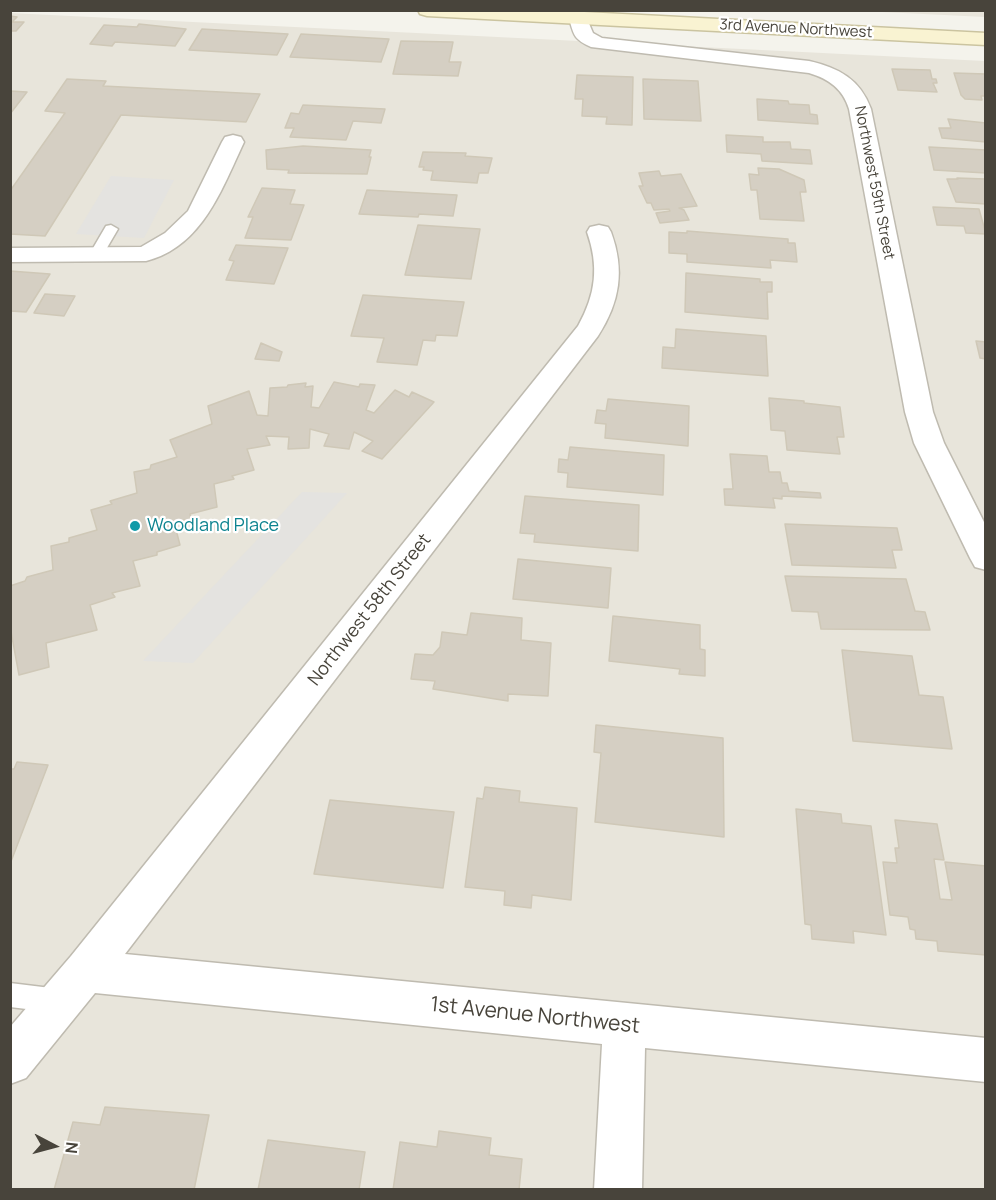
<!DOCTYPE html>
<html>
<head>
<meta charset="utf-8">
<style>
	body { margin:0 }
	#map { position:relative; width:996px; height:1200px; overflow:hidden; background:#f4f3ec; font-family:Manrope,sans-serif }
	canvas { display:block }
	.frame { position:absolute; inset:0; border:12px solid #48443b; pointer-events:none }
	.north { position:absolute; left:24px; top:1116px; width:60px; height:60px; -webkit-text-stroke:4px #fff; paint-order:stroke; rotate:96deg; font-size:16px; font-weight:700; line-height:24px; text-align:center; color:#48443b }
	.north::after { content:''; display:block; margin:auto; width:21px; height:27px; background:#48443b; clip-path:polygon(50% 0,100% 100%,50% 72%,0 100%) }
</style>
</head>
<body>
<div id="map">
<canvas width="996" height="1200"></canvas>
<div class="frame"></div>
<div class="north">N</div>
</div>
<script>
const ctx = document.querySelector('canvas').getContext('2d');
ctx.lineJoin = 'round';
function fillPath(path, color) {
  ctx.fillStyle = color;
  ctx.fill(path, 'evenodd');
}
function trace(path, color, width, dash) {
  ctx.strokeStyle = color;
  ctx.lineWidth = width;
  ctx.lineCap = dash ? 'butt' : 'round';
  ctx.setLineDash(dash || []);
  ctx.stroke(path);
}
function label(font, color, halo, rows, align = 'center') {
  ctx.font = font + ' Manrope,sans-serif';
  ctx.lineWidth = 4.5;
  ctx.setLineDash([]);
  ctx.textBaseline = 'middle';
  ctx.strokeStyle = halo;
  ctx.fillStyle = color;
  for (const [text, x, y, turn = 0] of rows) {
    ctx.save();
    ctx.translate(x, y);
    ctx.rotate((+turn || 0) * Math.PI / 180);
    ctx.textAlign = isNaN(turn) ? turn : align;
    if (halo) ctx.strokeText(text, 0, 0);
    ctx.fillText(text, 0, 0);
    ctx.restore();
  }
}
const residential = new Path2D(`
	M985 10V17L862 11V10Z
	M10 13 985 61V1189H11Z`);
const parking = new Path2D(`
	M111 176 174 180 144 238 76 234Z
	M302 492 347 493 193 663 143 661Z`);
const building = new Path2D(`
	M10 16 17 17 12 22H24L16 31H10Z
	M139 24 186 29 175 46 115 42 112 46 90 44 104 25 137 27Z
	M202 29 288 34 277 55 189 50Z
	M301 34 389 39 381 62 290 57Z
	M401 41 453 42 449 62H461L458 76 393 74Z
	M892 69 930 70 932 79H936L937 83H933L937 92 898 90Z
	M954 73 986 74V96H981L982 100 965 99 961 95Z
	M577 75 633 77 632 125 606 124 607 117 582 116 583 99H575Z
	M67 79 106 81 103 86 260 94 246 122 121 115 45 236 10 234V191L65 113 45 111Z
	M643 79 698 81 701 121 644 119Z
	M10 91 27 92 10 114Z
	M757 99 788 101 789 104 809 105 810 114 817 115 818 124 758 120Z
	M303 105 385 109 381 123 353 121 346 140 290 137 294 128H285L291 113 299 114Z
	M948 119 986 123V142L942 138 939 128H951Z
	M726 135 763 137V142H790L791 149 810 150 812 164 762 161 761 154 727 152Z
	M303 146 371 150 369 157H371L367 174 288 173 289 170 267 169 266 150Z
	M929 147 986 150V173L934 170Z
	M423 152 466 153 465 156 492 158 488 173H479L477 183 431 180 433 171 423 170 424 167H419Z
	M758 168 779 169 804 180 806 192H800L804 221 760 219 757 190H751L749 174 759 175Z
	M659 171 661 176 681 174 697 206 679 208 684 210 689 220 660 223 656 213 670 211 669 209 654 210 651 203H647L639 186H643L639 173Z
	M957 178 986 179V204L956 202 947 179H958Z
	M262 188 295 190 290 204 304 205 291 240 245 238 253 217H248Z
	M367 190 457 195 453 216 419 214 418 217 359 214Z
	M933 207 979 209 986 234 966 233 964 226 937 225Z
	M418 225 480 229 471 279 405 275Z
	M687 231 788 239V243H795L797 262 770 260 771 268 687 262V254L669 253V232L687 233Z
	M236 245 288 248 274 284 226 280 234 261 229 260Z
	M10 271 50 274 26 312 10 311Z
	M686 273 760 279V282H772V292H767L768 319 685 312Z
	M45 294 75 296 64 316 34 313Z
	M363 295 464 302 457 336 436 335 435 341 423 340 417 365 377 362 384 338 351 336Z
	M676 329 766 336 768 376 662 368 663 347 675 348Z
	M976 341 986 342V359L980 358Z
	M261 343 282 352 279 361 255 359Z
	M334 382 359 387 360 384 375 385 366 410 374 413 395 390 409 397 412 392 434 402 382 459 362 451 373 441 354 432 349 449 324 446 329 434 310 429 309 448 288 449 289 437 266 436 270 445 247 449 254 470 232 476 234 479 214 484 217 507 190 514 191 519 174 522 180 545 157 552V555L133 561 140 586 112 593 115 597 90 605 97 630 46 643 49 667 19 675 10 626V586L25 581 27 577 53 570 51 546 69 542V538L97 530 91 510 112 504 110 501 137 493 134 472 150 469 151 465 177 457 170 440 212 424 208 406 249 391 257 415 268 416 270 388 287 387 288 385 306 383 305 387 313 386 311 407 319 408Z
	M769 398 804 401V403L840 407 844 437H837L840 454 787 450 785 431 771 430Z
	M608 399 689 406 688 446 605 438 606 424 595 423 597 410 606 411Z
	M570 447 664 455 663 495 567 487 568 473 558 472 559 459 568 460Z
	M730 454 767 456 769 472H780L782 483H787L789 491 820 493 821 498 782 496V499L773 498 775 508 725 505 724 489H733Z
	M525 496 639 505 638 551 534 542 535 534 520 533Z
	M785 524 897 528 902 550H892L896 568 792 565Z
	M518 559 611 568 608 608 513 599Z
	M785 576 906 579 915 611 925 612 930 630 821 629 818 612 792 611Z
	M471 613 522 618 521 640 551 643 548 696 508 694V701L433 689 435 681 411 679 415 654 433 655 440 647 442 632 467 635Z
	M613 616 700 625V649L705 650V676L679 674 680 669 609 661Z
	M842 650 912 656 919 695 943 697 952 749 853 741Z
	M596 725 723 738 724 837 595 822 601 753 594 752Z
	M17 762 48 765 10 864V769H14Z
	M485 787 520 791 519 802 577 808 571 900 532 895 531 908 504 905 505 891 465 887 477 798 483 799Z
	M330 800 454 812 443 888 314 874Z
	M796 809 841 814 842 823 871 826 886 935 853 931 854 943 812 939 811 925 805 924Z
	M895 820 937 824 944 860 934 859 940 899 952 900 945 862 986 866V955L938 951 937 941 916 939 915 930 910 929 908 917 890 915 883 862 897 863 895 848H899Z
	M105 1107 209 1115 194 1190H54L73 1122 100 1125Z
	M439 1131 491 1138 489 1155 522 1159 519 1190H393L400 1142 437 1147Z
	M268 1140 365 1152 359 1190H258Z`);
const lane = new Path2D(`
	M111 225 118 229 101 258 96 259 91 258 89 255 106 226Z
	M10 983 59 989 67 993 71 1001 67 1009 59 1013 10 1007Z`);
const street = new Path2D(`
	M578 12 585 14 593 33 602 38 809 61C839 68 860 79 871 109L933 412 944 443 986 526V570L975 567 970 558 914 443 905 412 849 109C843 89 829 79 809 73L591 47C574 39 574 36 569 18L571 14Z
	M233 135 241 137 244 142C222 189 202 247 146 261L10 262V248L141 247 165 233 188 211 222 142 225 137Z
	M599 225 608 227 611 232C625 270 620 302 598 336L125 954 986 1038V1082L645 1048 642 1190H594L602 1044 95 993 26 1078 10 1084V1027L71 956 578 326C596 294 599 266 587 232L590 227Z`);
const secondary = new Path2D(`
	M418 10H546L986 33V45L427 16 420 14Z`);
const markers = [
	[135,526,6,"#0f9aa8"]
];
const farStreetnames = [
	["3rd Avenue Northwest",796,29,3],
	["Northwest 59th Street",874,183,79]
];
const cultureNames = [
	["Woodland Place",147,526]
];
const streetNames = [
	["Northwest 58th Street",370,610,-52]
];
const nearStreetnames = [
	["1st Avenue Northwest",535,1016,6]
];
fillPath(residential, '#e8e5db');
fillPath(parking, '#e4e3e0');
fillPath(building, '#d5cfc3');
trace(building, '#cfc8b7', 1.5);
trace(lane, '#bfbbb0', 3);
trace(street, '#bfbbb0', 3);
trace(secondary, '#cbc4a0', 3);
fillPath(lane, '#fff');
fillPath(street, '#fff');
fillPath(secondary, '#f9f3d2');
for (const [x, y, r, color] of markers) {
  const dot = new Path2D();
  dot.arc(x, y, r, 0, 2 * Math.PI);
  ctx.fillStyle = color;
  ctx.fill(dot);
  trace(dot, '#fff', 2);
}
label('15px', '#48443b', '#fff', farStreetnames);
label('18px', '#0d838f', '#fff', cultureNames, 'left');
label('18px', '#48443b', '#fff', streetNames);
label('21px', '#48443b', '#fff', nearStreetnames);
</script>
</body>
</html>
